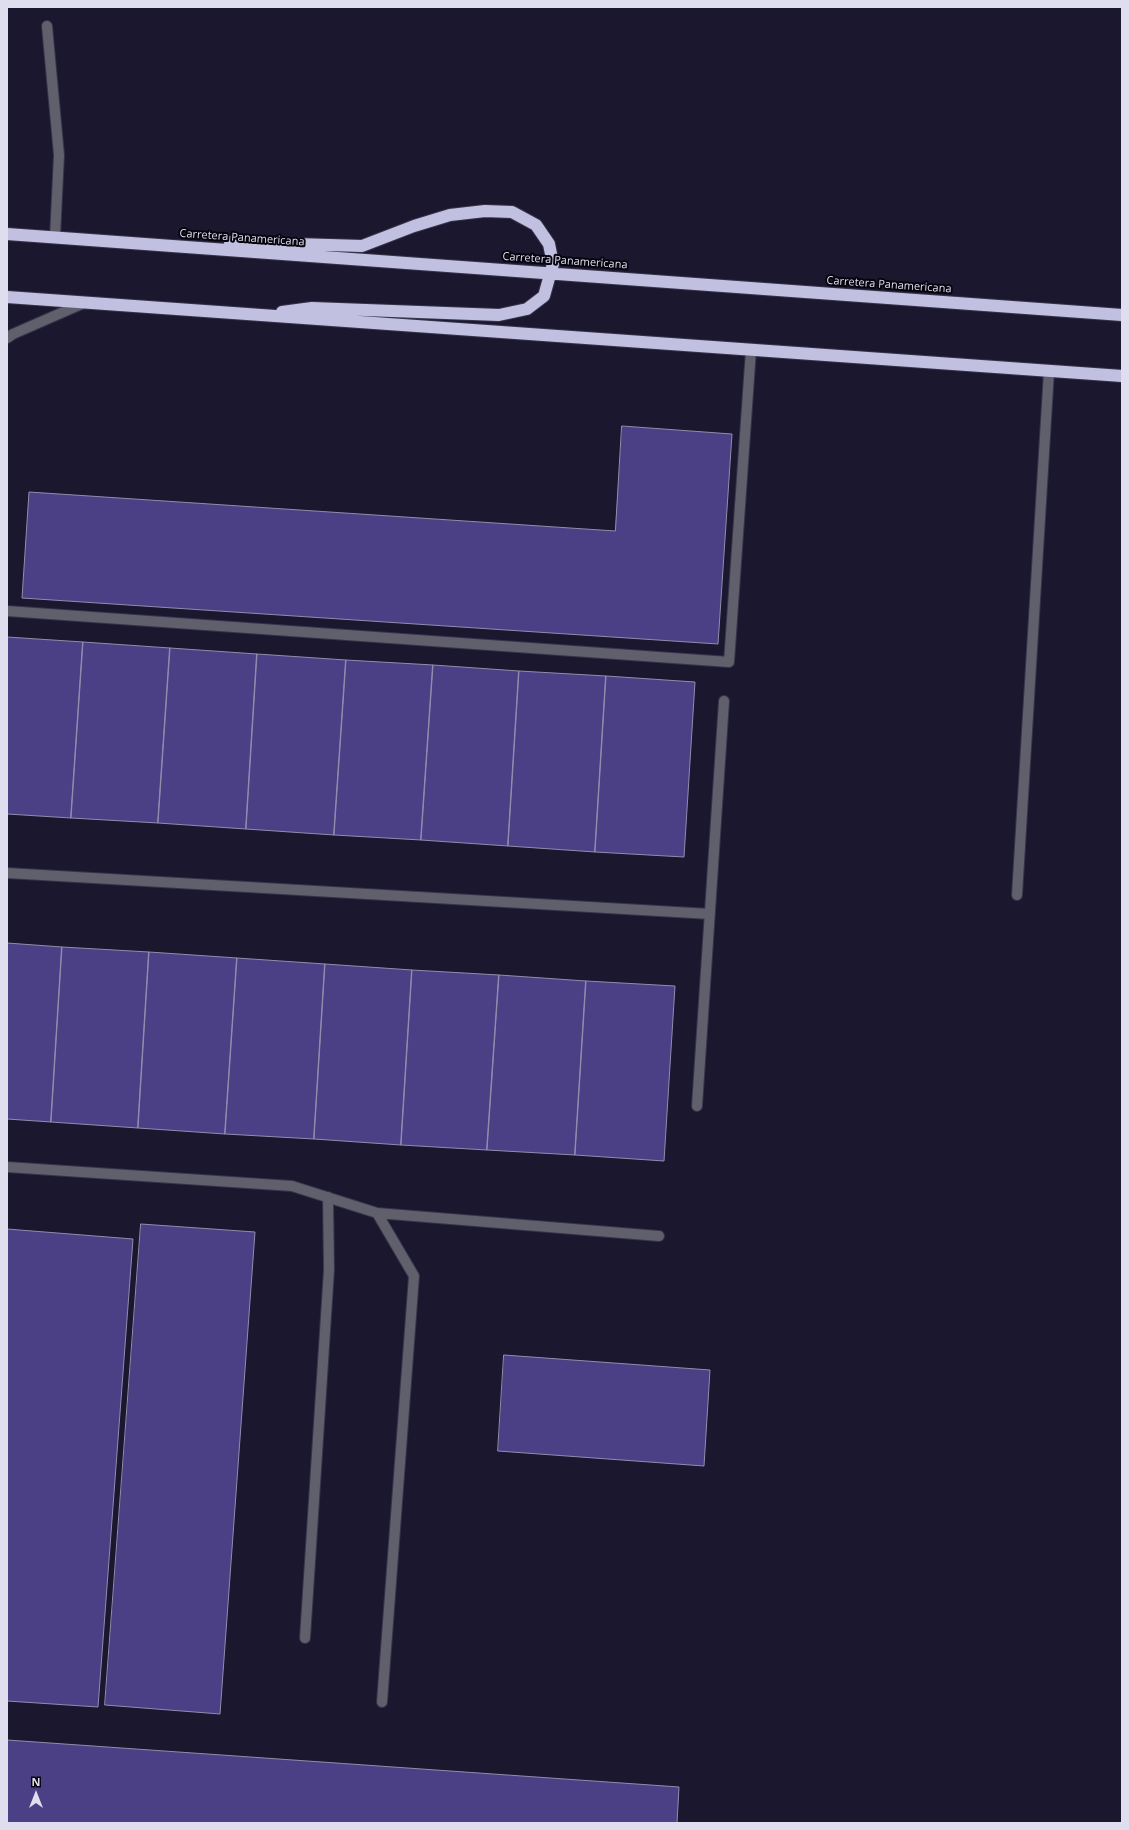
<!DOCTYPE html>
<html>
<head>
<meta charset="utf-8">
<style>
	body { margin:0 }
	#map { position:relative; width:1129px; height:1830px; overflow:hidden; background:#1a172f; font-family:"Open Sans",sans-serif }
	canvas { display:block }
	.frame { position:absolute; inset:0; border:8px solid #dfdeef; pointer-events:none }
	.north { position:absolute; left:16px; top:1774px; width:40px; height:40px; -webkit-text-stroke:3px #06050e; paint-order:stroke; rotate:0deg; font-size:11px; font-weight:700; line-height:16px; text-align:center; color:#dfdeef }
	.north::after { content:''; display:block; margin:auto; width:14px; height:18px; background:#dfdeef; clip-path:polygon(50% 0,100% 100%,50% 72%,0 100%) }
</style>
</head>
<body>
<div id="map">
<canvas width="1129" height="1830"></canvas>
<div class="frame"></div>
<div class="north">N</div>
</div>
<script>
const ctx = document.querySelector('canvas').getContext('2d');
ctx.lineJoin = 'round';
function fillPath(path, color) {
  ctx.fillStyle = color;
  ctx.fill(path, 'evenodd');
}
function trace(path, color, width, dash) {
  ctx.strokeStyle = color;
  ctx.lineWidth = width;
  ctx.lineCap = dash ? 'butt' : 'round';
  ctx.setLineDash(dash || []);
  ctx.stroke(path);
}
function label(font, color, halo, rows, align = 'center') {
  ctx.font = font + ' "Open Sans",sans-serif';
  ctx.lineWidth = 4;
  ctx.setLineDash([]);
  ctx.textBaseline = 'middle';
  ctx.strokeStyle = halo;
  ctx.fillStyle = color;
  for (const [text, x, y, turn = 0] of rows) {
    ctx.save();
    ctx.translate(x, y);
    ctx.rotate((+turn || 0) * Math.PI / 180);
    ctx.textAlign = isNaN(turn) ? turn : align;
    if (halo) ctx.strokeText(text, 0, 0);
    ctx.fillText(text, 0, 0);
    ctx.restore();
  }
}
const building = new Path2D(`
	M622 426 732 434 718 644 22 598 29 492 615 531Z
	M7 637 83 642 71 818 7 814Z
	M83 642 170 648 158 823 71 818Z
	M170 648 257 654 246 829 158 823Z
	M257 654 346 660 334 835 246 829Z
	M346 660 433 665 421 840 334 835Z
	M433 665 519 671 508 846 421 840Z
	M519 671 606 676 595 852 508 846Z
	M606 676 695 682 684 857 595 852Z
	M7 943 62 947 51 1122 7 1119Z
	M62 947 149 952 138 1128 51 1122Z
	M149 952 237 958 225 1134 138 1128Z
	M237 958 325 964 314 1139 225 1134Z
	M325 964 412 970 401 1145 314 1139Z
	M412 970 499 975 487 1150 401 1145Z
	M499 975 586 981 575 1155 487 1150Z
	M586 981 675 986 664 1161 575 1155Z
	M141 1224 255 1232 220 1714 105 1705Z
	M7 1229 133 1239 98 1707 7 1701Z
	M504 1355 710 1370 704 1466 498 1451Z
	M7 1740 679 1787 677 1823H7Z`);
const lane = new Path2D(`
	M47 26 59 155 55 237
	M7 338 13 334 84 303
	M7 611 729 662 751 350
	M7 873 710 914
	M1017 895 1049 371
	M697 1106 724 701
	M7 1167 292 1186 377 1213 414 1276 382 1702
	M377 1213 659 1236
	M305 1638 329 1270 328 1197`);
const highway = new Path2D(`
	M7 234 1122 315
	M230 242 362 246 414 226 450 215 485 211 512 212 536 225 549 244 553 264 544 296 527 309 499 315 312 308 282 312
	M7 297 1122 376`);
const streetNames = [
	["Carretera Panamericana",242,238,4],
	["Carretera Panamericana",565,261,4],
	["Carretera Panamericana",889,285,4]
];
fillPath(building, '#4b4086');
trace(building, '#908eae', 1);
trace(lane, '#36334a', 12);
trace(highway, '#36334a', 14);
trace(lane, '#605f6c', 10);
trace(highway, '#c2c0e1', 12);
label('11px', '#dfdeef', '#06050e', streetNames);
</script>
</body>
</html>
